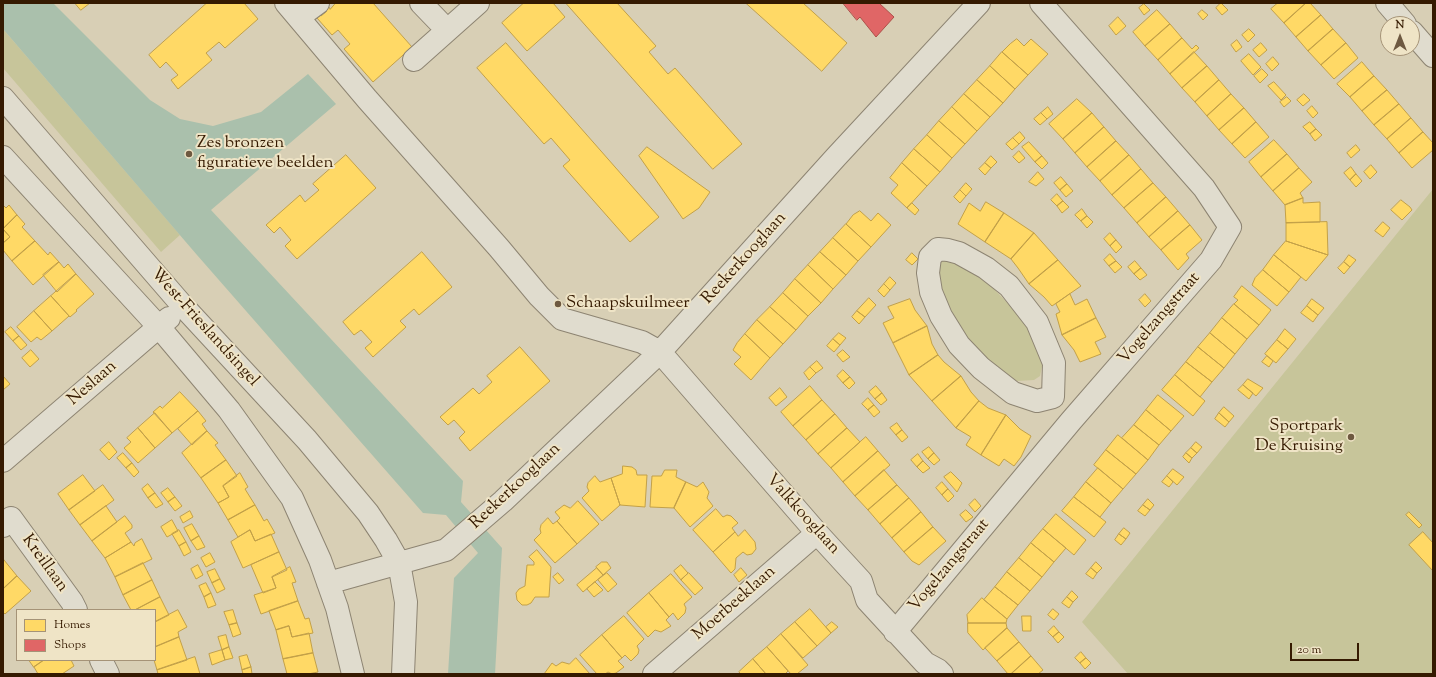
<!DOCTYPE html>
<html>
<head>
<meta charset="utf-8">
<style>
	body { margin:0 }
	#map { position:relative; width:1436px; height:677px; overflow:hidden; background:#d8cfb5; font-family:"Sorts Mill Goudy",serif }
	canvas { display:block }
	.frame { position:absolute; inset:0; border:4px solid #351a01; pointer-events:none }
	.legend { position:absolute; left:16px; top:609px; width:140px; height:52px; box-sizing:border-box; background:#efe4c6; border:1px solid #a59377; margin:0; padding:5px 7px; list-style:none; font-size:12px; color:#351a01 }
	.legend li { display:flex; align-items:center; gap:8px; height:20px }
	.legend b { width:20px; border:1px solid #a59377 }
	.north { position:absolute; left:1380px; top:16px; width:40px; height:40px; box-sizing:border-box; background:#efe4c6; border:1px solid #a59377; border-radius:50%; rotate:0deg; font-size:11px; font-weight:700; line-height:16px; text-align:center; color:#351a01 }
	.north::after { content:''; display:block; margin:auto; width:14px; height:18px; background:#6e5940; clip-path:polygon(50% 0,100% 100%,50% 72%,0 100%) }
	.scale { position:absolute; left:1290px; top:643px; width:69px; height:18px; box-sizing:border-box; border:2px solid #351a01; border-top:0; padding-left:5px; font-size:12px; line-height:14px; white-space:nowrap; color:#351a01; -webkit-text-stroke:3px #efe4c6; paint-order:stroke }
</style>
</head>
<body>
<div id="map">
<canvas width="1436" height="677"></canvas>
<div class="frame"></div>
<ul class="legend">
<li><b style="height:11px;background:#ffd966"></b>Homes</li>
<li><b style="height:11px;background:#e06666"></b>Shops</li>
</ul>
<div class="north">N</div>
<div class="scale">20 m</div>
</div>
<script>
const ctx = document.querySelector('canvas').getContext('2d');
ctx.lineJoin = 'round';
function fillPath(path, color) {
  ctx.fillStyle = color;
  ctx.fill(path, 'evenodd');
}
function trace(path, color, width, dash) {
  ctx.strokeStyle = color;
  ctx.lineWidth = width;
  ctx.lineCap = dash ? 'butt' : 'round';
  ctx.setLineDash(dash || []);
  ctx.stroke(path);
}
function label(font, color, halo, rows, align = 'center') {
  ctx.font = font + ' "Sorts Mill Goudy",serif';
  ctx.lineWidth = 4;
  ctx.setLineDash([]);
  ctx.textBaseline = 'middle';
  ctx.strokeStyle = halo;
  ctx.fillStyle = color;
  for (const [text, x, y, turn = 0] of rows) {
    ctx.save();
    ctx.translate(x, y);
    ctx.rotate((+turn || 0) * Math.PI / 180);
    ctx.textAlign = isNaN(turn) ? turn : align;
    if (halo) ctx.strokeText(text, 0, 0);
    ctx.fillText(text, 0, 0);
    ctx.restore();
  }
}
const green = new Path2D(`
	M3 29 180 235 161 252 3 68Z
	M1433 189V674H1128L1082 622Z
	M945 259 969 268 992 287 1017 313 1033 335 1043 362 1040 376 1034 380 1017 381 1007 377 967 341 952 319 938 280V263Z`);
const water = new Path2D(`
	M3 3H53L150 100 180 119 213 126 261 112 308 74 336 104 211 210 463 481 461 502 502 548 495 674H448L454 578 478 553 446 515 423 513 197 255 3 29Z`);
const homes = new Path2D(`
	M75 3H90L81 10Z
	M207 3H244L258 19 225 48 219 42 206 53 212 60 178 89 171 80 178 75 166 62 160 68 149 55Z
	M336 3H373L412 47 373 82 344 49 350 44 338 30 332 35 317 18 320 15 321 16 327 11 326 10 329 7 330 9Z
	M524 3H553L565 17 527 51 502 23Z
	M566 3H617L656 46 649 52 668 74 675 68 742 144 713 169Z
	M746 3H803L847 43 822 71Z
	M1221 3 1228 10 1222 15 1216 8Z
	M1278 3H1306L1284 23 1271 9Z
	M1306 3H1310L1321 15 1296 37 1284 23Z
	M1144 4 1150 10 1144 15 1139 8Z
	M1157 10 1170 24 1145 46 1133 32Z
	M1202 10 1208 15 1203 20 1198 14Z
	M1321 15 1333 29 1308 51 1296 37Z
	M1118 17 1126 26 1116 35 1109 26Z
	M1170 24 1182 38 1158 60 1145 46Z
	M1249 29 1255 35 1248 42 1242 35Z
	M1333 29 1346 43 1321 65 1308 51Z
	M1182 38 1192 49 1196 45 1199 48 1170 74 1158 60Z
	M1017 39 1024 46 1031 39 1048 54 1028 75 1002 52 1010 44Z
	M1237 40 1242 47 1236 52 1231 45Z
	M506 43 659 217 630 242 563 166 570 160 551 138 544 144 477 68Z
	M1261 43 1267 50 1259 57 1253 50Z
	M1346 43 1358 58 1334 79 1321 65Z
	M1002 52 1028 75 1015 89 990 66Z
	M1194 52 1207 66 1182 88 1170 74Z
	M1249 54 1261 67 1253 75 1241 61Z
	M1273 57 1279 64 1272 71 1266 64Z
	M1362 62 1374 76 1350 97 1337 84Z
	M990 66 1015 89 1003 103 977 80Z
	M1207 66 1219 80 1195 102 1182 88Z
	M1262 69 1268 75 1260 83 1254 76Z
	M1374 76 1387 90 1362 111 1350 97Z
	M977 80 1003 103 990 117 964 94Z
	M1219 80 1231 94 1207 116 1195 102Z
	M1274 82 1286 95 1281 100 1268 86Z
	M1387 90 1399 104 1374 125 1362 111Z
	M964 94 990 117 977 131 952 107Z
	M1231 94 1244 108 1219 130 1207 116Z
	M1304 94 1310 100 1303 106 1297 100Z
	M1287 97 1291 101 1284 107 1280 102Z
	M1077 99 1092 113 1063 139 1049 124Z
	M1399 104 1411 118 1387 139 1374 125Z
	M1312 106 1318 113 1313 118 1307 111Z
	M952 107 977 131 965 144 939 121Z
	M1048 107 1053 114 1047 119 1041 113Z
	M1244 108 1256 122 1232 144 1219 130Z
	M1041 113 1047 119 1040 125 1034 119Z
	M1092 113 1104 127 1075 153 1063 139Z
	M1411 118 1423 132 1399 153 1387 139Z
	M939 121 965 144 952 158 927 135Z
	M1256 122 1269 137 1245 158 1232 144Z
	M1310 122 1316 129 1310 134 1303 127Z
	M1104 127 1116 141 1087 167 1075 153Z
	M1316 129 1322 135 1315 141 1310 134Z
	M1020 132 1025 138 1019 144 1013 138Z
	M1423 132 1433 143V150L1412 168 1399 153Z
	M927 135 952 158 940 172 914 149Z
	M1013 138 1019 144 1012 150 1006 144Z
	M1274 140 1287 154 1261 177 1249 162Z
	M1116 141 1129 155 1100 181 1087 167Z
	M1029 142 1042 156 1035 162 1022 147Z
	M1356 145 1360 150 1351 158 1347 153Z
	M647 147 710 192 699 208 683 219 639 156Z
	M914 149 940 172 927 186 902 163Z
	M1019 151 1025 158 1019 163 1013 157Z
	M1287 154 1299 168 1273 191 1261 177Z
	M346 155 376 188 297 259 285 246 291 240 280 227 274 233 266 225 300 195 305 202 319 190 313 184Z
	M1129 155 1141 169 1112 195 1100 181Z
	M991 156 997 162 991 168 985 163Z
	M1042 156 1048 163 1042 169 1035 162Z
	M902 163 927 186 907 208 891 193 898 185 890 178Z
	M985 163 991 168 985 175 979 169Z
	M1371 165 1377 172 1370 179 1364 172Z
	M1351 167 1356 174 1350 180 1344 173Z
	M1299 168 1312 182 1300 193 1303 198 1285 205 1273 191Z
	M1141 169 1153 183 1124 208 1112 195Z
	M1038 172 1044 179 1036 186 1029 182Z
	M1356 174 1362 181 1356 187 1350 180Z
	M1061 177 1067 184 1060 190 1054 183Z
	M966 183 972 189 966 196 960 190Z
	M1153 183 1166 197 1137 223 1124 208Z
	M1067 184 1073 191 1066 197 1060 190Z
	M960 190 966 196 960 203 954 197Z
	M1057 194 1063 201 1057 206 1051 200Z
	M1166 197 1178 211 1149 237 1137 223Z
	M1303 198V203L1320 202V222L1286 223 1285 205Z
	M1401 200 1410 207 1412 210 1402 220 1391 210Z
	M1063 201 1069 207 1062 213 1057 206Z
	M986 202 1004 213 985 242 958 224 969 203 980 211Z
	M912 203 919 210 915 215 907 208Z
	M3 205 6 208 9 205 17 215 3 229Z
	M1082 209 1087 216 1081 221 1075 215Z
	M860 211 871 221 878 213 891 225 871 247 846 224 853 215Z
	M1178 211 1190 225 1161 250 1149 237Z
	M1004 213 1034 233 1011 259 985 242Z
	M17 215 25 224 22 227 35 241 12 261 3 250V243L10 237 3 229Z
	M1087 216 1093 222 1087 228 1081 221Z
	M1327 222 1328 255 1286 241V223Z
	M1383 222 1390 228 1383 237 1375 231Z
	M846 224 871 247 858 261 833 238Z
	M1190 225 1202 240 1186 254 1189 258 1178 270 1161 250Z
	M3 229 10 237 3 243Z
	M1034 233 1058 260 1029 284 1018 268 1011 259Z
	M1110 233 1116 240 1110 246 1104 239Z
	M833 238 858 261 846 275 820 252Z
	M1116 240 1122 247 1116 253 1110 246Z
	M35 241 48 255 50 252 59 262 33 285 12 261Z
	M1286 241 1328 255 1306 281 1274 255Z
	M422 252 452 287 419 315 414 309 400 321 406 327 373 357 365 348 372 342 361 330 354 335 343 322Z
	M820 252 846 275 833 289 808 265Z
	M912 253 918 259 912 265 906 260Z
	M1110 254 1116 261 1109 266 1104 260Z
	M1274 255 1301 277 1289 292 1263 270Z
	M1349 255 1356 260 1350 267 1344 262Z
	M1058 260 1081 286 1052 306 1044 297 1029 284Z
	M1116 261 1122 267 1115 273 1109 266Z
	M1135 261 1141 268 1134 274 1128 267Z
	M59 262 64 268 68 264 76 274 57 292 43 275Z
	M1344 262 1350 267 1344 274 1338 268Z
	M808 265 833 289 821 303 795 279Z
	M1141 268 1147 275 1140 280 1134 274Z
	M1263 270 1289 292 1277 306 1252 285 1255 278Z
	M76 274 94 294 76 310 77 311 70 317 51 296Z
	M890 277 896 283 890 290 884 284Z
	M795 279 821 303 808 316 783 293Z
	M884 284 890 290 884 297 878 291Z
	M1242 286 1271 310 1259 325 1234 304 1238 300 1234 297Z
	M783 293 808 316 796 330 770 307Z
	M1070 294 1075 305 1087 299 1096 318 1062 335 1056 314 1060 312 1056 304Z
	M1145 294 1151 301 1145 307 1139 300Z
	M51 296 69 316 52 331 34 311Z
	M869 298 876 305 865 317 857 311Z
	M910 299 915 310 927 326 893 343 883 323 894 318 888 307Z
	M1312 299 1324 308 1318 315 1307 306Z
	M1234 304 1259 325 1247 339 1222 318Z
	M1307 306 1318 315 1313 322 1301 313Z
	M770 307 796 330 783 344 757 320Z
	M34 311 52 331 41 340 37 337 31 342 17 327Z
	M857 311 865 317 859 324 852 317Z
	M1096 318 1106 337 1095 342 1101 354 1080 362 1074 350 1062 335Z
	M1222 318 1247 339 1235 354 1210 333Z
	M757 320 783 344 770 358 745 334Z
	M927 326 932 344 938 355 909 375 893 343Z
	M11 327 19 336 13 341 5 332Z
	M1285 329 1296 339 1288 349 1277 340Z
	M839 333 846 338 840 345 833 339Z
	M1210 333 1235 354 1224 368 1198 347Z
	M745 334 770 358 751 380 734 364 741 357 733 350 737 343Z
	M19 336 27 345 21 350 13 341Z
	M833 339 840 345 834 352 827 346Z
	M1277 340 1288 349 1276 363 1265 354Z
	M520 347 550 381 470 451 459 438 465 432 454 420 448 425 440 417 473 388 479 394 492 382 487 376Z
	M1198 347 1224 368 1212 382 1186 362Z
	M31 350 39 359 30 367 22 358Z
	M843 350 850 357 843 362 837 355Z
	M938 355 944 362 961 376 932 401 909 375Z
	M1267 356 1273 361 1269 367 1262 362Z
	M817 361 823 368 816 373 810 367Z
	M1186 362 1212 382 1200 397 1175 375Z
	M810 367 816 373 809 380 804 373Z
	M843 370 850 377 843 383 837 376Z
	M1175 375 1205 401 1193 416 1162 390Z
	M3 376 10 384 3 390Z
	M961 376 971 392 979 401 956 428 932 401Z
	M850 377 855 383 849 389 843 383Z
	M1248 379 1263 388 1256 396 1243 385Z
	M1243 385 1253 393 1249 399 1238 390Z
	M810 386 822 400 793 426 781 412Z
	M876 386 882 393 875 399 869 392Z
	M780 388 787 397 776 406 769 398Z
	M180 392 198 411 172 433 153 412 160 406 162 408Z
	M882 393 887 400 881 405 875 399Z
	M1158 395 1184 416 1171 431 1146 410Z
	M868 398 874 405 868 410 862 404Z
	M822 400 835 414 806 440 793 426Z
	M979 401 988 408 1006 415 981 455 966 445 971 437 956 428Z
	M874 405 880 412 874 417 868 410Z
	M1224 407 1234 416 1229 422 1219 413Z
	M1146 410 1171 431 1159 445 1134 425Z
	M198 411 206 421 202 424 207 431 192 445 178 429Z
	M155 413 172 433 155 448 138 428Z
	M1219 413 1229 422 1225 427 1215 419Z
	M835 414 847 428 818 454 806 440Z
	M1006 415 1020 429 1031 436 1021 457 1014 466 1004 459 999 466 981 455Z
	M897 423 902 430 896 435 890 428Z
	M1134 425 1159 445 1148 460 1122 438Z
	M138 428 155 448 138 463 124 448 131 442 127 438Z
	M847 428 860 442 831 468 818 454Z
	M902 430 908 437 902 442 896 435Z
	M207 431 218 443 215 445 226 460 201 478 182 453Z
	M1118 435 1148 460 1136 474 1106 450Z
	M866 437 878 451 843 482 831 468Z
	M109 442 117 452 109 460 100 450Z
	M1196 442 1202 447 1197 453 1191 448Z
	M929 447 934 453 928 459 922 452Z
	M1191 448 1197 453 1192 458 1186 453Z
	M1106 450 1136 474 1123 489 1094 465Z
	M878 451 890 465 855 496 843 482Z
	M123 453 132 463 126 468 117 458Z
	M934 453 940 460 934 465 928 459Z
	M1186 453 1192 458 1189 463 1183 457Z
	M918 454 923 461 917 467 911 460Z
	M226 460 237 476 223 486 229 497 218 503 201 478Z
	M923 461 930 468 923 473 917 467Z
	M132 463 139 472 134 477 126 468Z
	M623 466 632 467 636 470 637 475H647L645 507 620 505 611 478 622 474Z
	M1098 468 1123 489 1111 503 1086 482Z
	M1173 469 1184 477 1177 485 1167 476Z
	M665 470H677L676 477 686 482 674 508 650 507 652 476H661Z
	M884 470 897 485 868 510 855 496Z
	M951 472 962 483 957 492 944 477Z
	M240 473 248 487 245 489 255 505 228 520 218 503 229 497 223 486Z
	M83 475 95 491 69 510 58 494Z
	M595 476 600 482 611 478 620 505 602 521 582 498 589 491 587 487 588 483Z
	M1167 476 1173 482 1169 487 1162 482Z
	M686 482 697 487 703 482 709 492 707 498 713 506 690 527 674 508Z
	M942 482 948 489 942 495 936 488Z
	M1086 482 1111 503 1100 517 1074 497Z
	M148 484 155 493 148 498 142 489Z
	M103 485 114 500 80 525 69 510Z
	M897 485 909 498 880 524 868 510Z
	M168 488 175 497 168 502 161 493Z
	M948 489 954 496 948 502 942 495Z
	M155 493 163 504 156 508 148 498Z
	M175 497 182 506 175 511 168 502Z
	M1074 497 1106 522 1094 537 1062 511Z
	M909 498 921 512 892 538 880 524Z
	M975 499 981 506 975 512 969 505Z
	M1148 499 1154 505 1150 510 1143 505Z
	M578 501 599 524 577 544 557 521 560 518 555 512 564 505 570 508Z
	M255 505 264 521 267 519 275 533 255 541 250 530 238 537 228 520Z
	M1143 505 1150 510 1145 516 1138 511Z
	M106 506 117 522 92 541 80 525Z
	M716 509 723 517 727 515 731 516 738 523 732 528 735 532 713 552 693 530Z
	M966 510 973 517 966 522 960 515Z
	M190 511 193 517 183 523 180 517Z
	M921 512 933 527 904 552 892 538Z
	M1409 512 1422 525 1419 528 1406 515Z
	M1056 514 1086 540 1074 555 1043 529Z
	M125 516 132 525V528L125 533 131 542 105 558 92 541Z
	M548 518 553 524 557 521 577 544 555 563 534 540 541 533 540 529 541 525Z
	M172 520 178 531 167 537 161 527Z
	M192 524 199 536 191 541 184 528Z
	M933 527 946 541 919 565 912 561 904 552Z
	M1124 528 1130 533 1126 539 1119 534Z
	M1043 529 1066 548 1054 562 1031 543Z
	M179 530 186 542 179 546 172 534Z
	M250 530 255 541 271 534 279 552 243 568 231 542Z
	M745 530 755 542 756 549 752 554 747 555 743 552 736 558 735 569 731 573 713 552 735 532 738 536Z
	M1423 532 1433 543V571L1409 545Z
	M1119 534 1126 539 1121 545 1115 540Z
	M199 536 205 547 197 550 191 541Z
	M142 539 152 559 115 577 105 558 131 542 134 546 135 543Z
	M186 542 191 552 184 556 179 546Z
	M1031 543 1054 562 1042 577 1019 558Z
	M537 550 551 567 549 597H535L531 603 527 605H522L517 600 516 593 519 589 525 586 527 565H534V562L529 557Z
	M279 552 287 570 272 577 276 588 263 593 251 565Z
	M210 553 215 562 206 567 201 558Z
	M1019 558 1042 577 1030 591 1007 572Z
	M4 560 17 576 3 589V561Z
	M602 562H607L611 568 603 575 596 567Z
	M1096 562 1102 568 1097 573 1091 568Z
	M143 563 152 580 123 595 115 577Z
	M198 565 203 575 196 579 191 569Z
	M681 565 688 573 681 580 674 571Z
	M290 567 296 582 292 583 298 601 261 614 254 595 276 588 272 577Z
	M597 568 603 575 583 592 577 585Z
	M741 568 747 575 739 582 734 575Z
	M1091 568 1097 573 1093 579 1086 574Z
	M215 569 220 579 212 583 207 572Z
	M1007 572 1030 591 1018 605 995 587Z
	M558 573 564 580 559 584 553 577Z
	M607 573 617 584 608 592 598 580Z
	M689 573 703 588 695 595 681 580Z
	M671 574 692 597 684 604 686 608 685 613 678 620 673 613 669 617 649 593Z
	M17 576 31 591 5 614 3 612V589Z
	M220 579 225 589 217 593 212 583Z
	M152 580 160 597 135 610H131L123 595Z
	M595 582 603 590 594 597 587 589Z
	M206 583 211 593 204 597 199 586Z
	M995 587 1018 605 1007 619 984 600Z
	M1072 591 1078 597 1073 602 1067 597Z
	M211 593 216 605 208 608 204 597Z
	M649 593 669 617 666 620 671 626 661 632 655 630 648 637 627 613Z
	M160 597 169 615 155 622V610H135Z
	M1067 597 1073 602 1069 608 1062 603Z
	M982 598 1007 619 1006 623H968L967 615Z
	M298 601 305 619 309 618 313 633 292 637 289 626 276 630 269 611Z
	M810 609 831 633 817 646 795 622Z
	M1053 609 1059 614 1054 620 1048 615Z
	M178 610 187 627 178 632 179 637 155 647V622Z
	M233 610 237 623 229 625 224 612Z
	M624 616 644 639 637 646 639 650 638 654 631 661 625 655 622 658 602 635Z
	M1022 616H1031V631H1023Z
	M795 622 817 646 803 658 781 634Z
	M832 622 838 627 831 633 826 627Z
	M237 623 241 634 233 637 229 625Z
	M968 623H1006L1007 628 983 650 968 633Z
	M289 626 292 637 309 633 313 653 283 659 276 630Z
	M1054 626 1059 632 1053 637 1048 632Z
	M1007 628 1019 642 997 661 985 648Z
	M1059 632 1064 637 1058 643 1053 637Z
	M781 634 808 665 797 674H791L767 647Z
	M226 635 229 647 222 650 218 637Z
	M602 635 622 658 618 661 624 667 616 673 612 674 608 672 605 674H597L580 655Z
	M179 637 187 660 157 670 154 660H155V647Z
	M1019 642 1031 656 1011 674H1008L997 661Z
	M229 647 233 658 225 660 222 650Z
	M767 647 788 671 785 674H766L753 659Z
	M222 650 225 660 212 665 209 654Z
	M1081 652 1086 658 1080 663 1075 658Z
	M313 653 318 672 308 674H287L283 659Z
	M247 655 251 667 242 670 239 657Z
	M1031 656 1043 670 1038 674H1011Z
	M195 657 200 674H158L157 670Z
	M576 658 590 674H544L552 663 556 666 562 662 569 664Z
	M1086 658 1091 663 1085 669 1080 663Z
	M753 659 766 674H741L739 672Z
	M29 660H44L34 667Z
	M44 660H71L74 666 62 674H38L34 667Z
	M251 667 252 674H243L242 670Z`);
const shops = new Path2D(`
	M843 3H879L894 17 876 37 860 17 857 20Z`);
const minor = new Path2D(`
	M286 3 367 99 499 248 539 296 562 319 642 342 660 352 817 533 861 581 867 600 925 663 938 670 942 674
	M421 3 447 30
	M1387 3 1405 24
	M299 17 318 3
	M1412 32 1433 56
	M414 60 478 3
	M3 98 182 305 307 440 368 513 386 540 399 563 406 602 403 674
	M3 157 159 327 229 410 292 498 320 560 337 608 353 674
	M938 249 948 250 959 253 986 268 1009 286 1037 322 1054 363 1053 397 1037 401 1013 393 981 368 959 345 941 316 931 292 928 273 930 257Z
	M3 461 169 318
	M3 526 11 518 72 602 76 610
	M328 583 446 550 503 501 660 352 836 157 979 3
	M895 632 1071 421 1211 260 1230 227 1204 188 1041 3
	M101 660 108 674
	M654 674 817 533`);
const markers = [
	[189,154,4,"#6e5940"],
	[558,304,4,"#6e5940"],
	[1351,437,4,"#6e5940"]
];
const poiNames = [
	["Zes bronzen",197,144],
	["figuratieve beelden",197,164],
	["Schaapskuilmeer",566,304],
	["Sportpark",1343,427,"right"],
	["De Kruising",1343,447,"right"]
];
const streetNames = [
	["Reekerkooglaan",745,259,-48],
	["Vogelzangstraat",1160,319,-49],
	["West-Frieslandsingel",204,328,48],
	["Neslaan",93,384,-41],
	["Reekerkooglaan",516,487,-43],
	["Valkkooglaan",802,515,48],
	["Kreillaan",44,564,54],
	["Vogelzangstraat",950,566,-50],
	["Moerbeeklaan",735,604,-41]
];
fillPath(green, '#c7c59a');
fillPath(water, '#aac0ac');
fillPath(homes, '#ffd966');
trace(homes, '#c2a048', 1);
fillPath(shops, '#e06666');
trace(shops, '#ad4f48', 1);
trace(minor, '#8d8472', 24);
trace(minor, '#e0dcce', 22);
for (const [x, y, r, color] of markers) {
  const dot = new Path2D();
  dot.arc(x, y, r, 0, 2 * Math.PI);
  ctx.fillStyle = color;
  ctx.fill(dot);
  trace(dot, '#efe4c6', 1.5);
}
label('17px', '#351a01', '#efe4c6', poiNames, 'left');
label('17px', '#351a01', '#efe4c6', streetNames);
</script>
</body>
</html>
